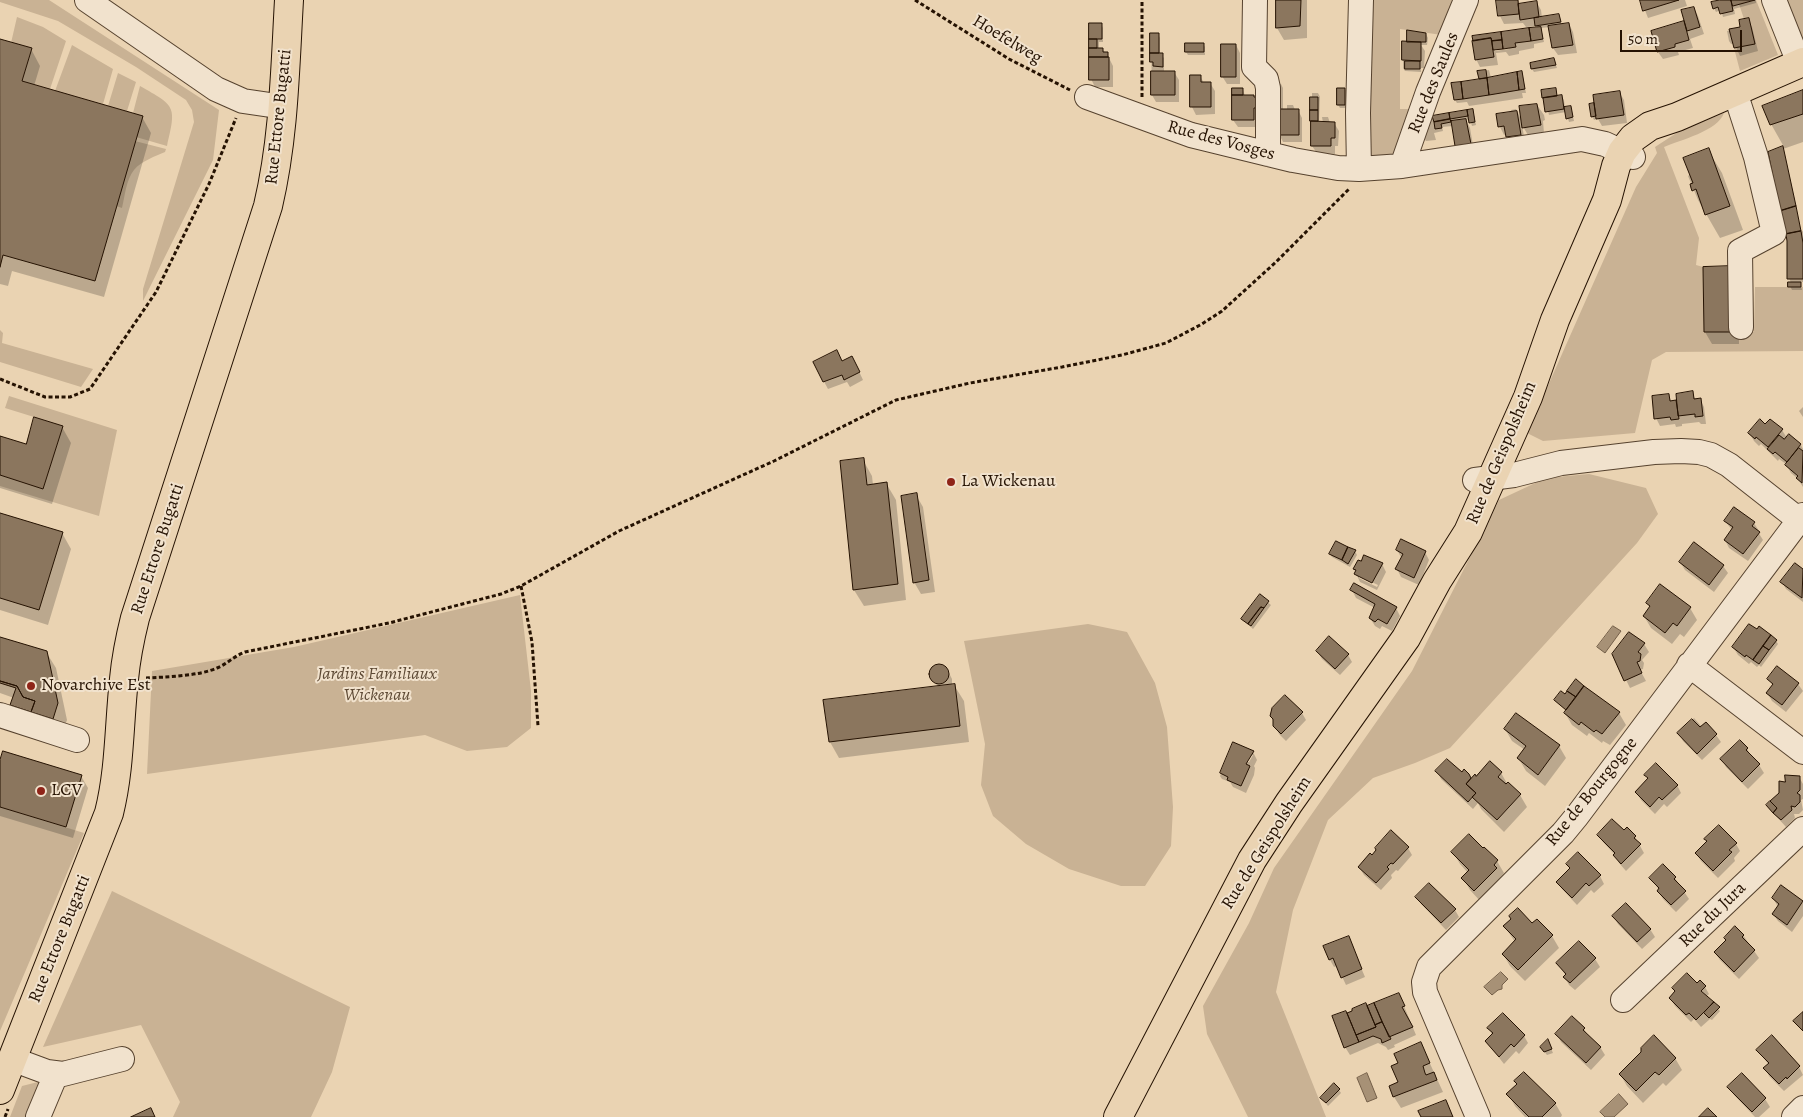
<!DOCTYPE html>
<html>
<head>
<meta charset="utf-8">
<style>
	body { margin:0 }
	#map { position:relative; width:1803px; height:1117px; overflow:hidden; background:#ead3b2; font-family:Alegreya,serif }
	canvas { display:block }
	.scale { position:absolute; left:1620px; top:30px; width:122px; height:22px; box-sizing:border-box; border:2px solid #251202; border-top:0; padding-left:6px; font-size:15px; line-height:18px; white-space:nowrap; color:#251202; -webkit-text-stroke:4px #f1e2cd; paint-order:stroke }
</style>
</head>
<body>
<div id="map">
<canvas width="1803" height="1117"></canvas>
<div class="scale">50 m</div>
</div>
<script>
const ctx = document.querySelector('canvas').getContext('2d');
ctx.lineJoin = 'round';
function fillPath(path, color) {
  ctx.fillStyle = color;
  ctx.fill(path, 'evenodd');
}
function trace(path, color, width, dash) {
  ctx.strokeStyle = color;
  ctx.lineWidth = width;
  ctx.lineCap = dash ? 'butt' : 'round';
  ctx.setLineDash(dash || []);
  ctx.stroke(path);
}
function label(font, color, halo, rows, align = 'center') {
  ctx.font = font + ' Alegreya,serif';
  ctx.lineWidth = 4;
  ctx.setLineDash([]);
  ctx.textBaseline = 'middle';
  ctx.strokeStyle = halo;
  ctx.fillStyle = color;
  for (const [text, x, y, turn = 0] of rows) {
    ctx.save();
    ctx.translate(x, y);
    ctx.rotate((+turn || 0) * Math.PI / 180);
    ctx.textAlign = isNaN(turn) ? turn : align;
    if (halo) ctx.strokeText(text, 0, 0);
    ctx.fillText(text, 0, 0);
    ctx.restore();
  }
}
const green = new Path2D(`
	M0 0H49L219 110 213 160 143 301V289L194 122 192 110 186 100 136 67 58 21 0 2Z
	M1365 0H1452L1442 35 1400 29V109H1410L1395 157 1368 160Z
	M1756 0 1778 55 1740 71 1734 48 1754 43 1744 19 1739 4Z
	M1782 0H1803V44Z
	M17 17 43 27 66 41 50 89 22 81 32 49 11 43Z
	M72 45 113 69 103 104 55 91Z
	M118 73 136 82 127 111 108 106Z
	M140 86C175 106 177 105 167 146L136 137 142 116 133 113Z
	M1724 113C1718 131 1680 140 1664 147L1699 238 1696 265 1703 267 1704 332H1754L1755 287H1803V351L1666 352 1652 360 1635 433 1543 441 1527 433 1636 187 1657 153 1655 147 1678 132Z
	M135 141 166 149 165 152C156 156 141 161 134 170 126 180 125 196 122 208L116 206Z
	M0 330 3 333 2 343 93 369 81 387 0 362Z
	M9 396 117 430 99 516 0 486V475L43 489 63 426 5 408Z
	M1589 474 1646 488 1658 514 1637 543 1450 748 1415 763 1373 778 1328 820 1293 910 1276 992 1326 1117H1248L1207 1034 1203 1006 1249 923 1274 868 1412 671 1499 500 1546 478Z
	M520 595 531 691V728L507 747 467 751 425 735 147 774 152 671 294 647Z
	M1088 624 1127 632 1155 683 1167 727 1173 807 1171 846 1145 886H1121L1069 869 1026 844 993 816 981 785 985 744 964 641Z
	M0 807 84 833 0 1031Z
	M112 891 350 1007 332 1072 311 1117H173L180 1102 141 1025 43 1047Z
	M42 1081 28 1117H10L22 1086Z`);
const water = new Path2D(`
	M1613 626 1621 631 1605 653 1597 647Z
	M1501 972 1508 979 1502 985V989L1498 990 1492 995 1484 987Z
	M1367 1073 1377 1098 1367 1102 1357 1078Z
	M1619 1094 1628 1104 1614 1117H1605L1600 1112Z`);
const shadow = new Path2D(`
	M1277 0H1307V38L1284 40 1277 28Z
	M1498 0H1518L1520 5 1537 3 1541 10 1542 18 1559 16 1562 25 1569 24 1573 32 1577 53 1558 55 1553 48 1550 27 1541 28 1544 42 1534 44V48L1519 51V54L1509 56 1506 52 1496 53 1498 65 1480 67 1476 59 1474 37 1537 28 1536 26 1526 27 1523 23 1504 24 1500 16ZM1509 47V49L1495 51V48Z
	M1641 0H1685L1687 6 1648 18Z
	M1725 0H1756V3L1734 9 1735 14 1723 17 1721 10 1716 12 1714 8Z
	M1694 8 1698 16 1704 34 1690 39 1693 48 1678 52 1679 55 1663 59 1658 52 1652 32 1685 22Z
	M1748 20 1752 27 1758 51 1740 56 1734 43 1731 44 1729 41 1727 31 1742 28Z
	M1090 24H1101L1103 28V42H1099V49H1102L1107 54 1113 66V87H1095L1091 79Z
	M1151 34H1158L1160 38V54L1164 58V72H1174L1179 80V102H1156L1152 95Z
	M1426 34 1428 38 1427 45H1421L1425 51 1424 68H1421V72L1405 71 1403 68V43H1408Z
	M0 41 31 49 40 66 34 86 142 117 151 133 104 297 12 271 8 286 0 284Z
	M1203 44 1205 47V55H1188L1186 52Z
	M1236 45 1240 53V84H1227L1222 76Z
	M1554 60 1557 68 1534 72 1532 69 1531 64Z
	M1489 70 1491 78 1522 73 1526 93H1522L1523 98 1469 106 1467 102 1457 103 1455 100 1480 80 1479 72Z
	M1200 76 1204 83H1210L1215 91V114L1196 115 1192 107Z
	M1276 84H1281L1283 88V110H1287V105H1293L1295 110H1298L1302 118V142H1283L1279 134Z
	M1345 89 1347 92 1346 108H1340L1338 105Z
	M1243 90 1245 96 1257 98 1258 127H1238L1233 120Z
	M1555 90 1558 97H1562L1564 100 1565 109 1571 108 1574 121 1569 122 1566 112 1549 115 1543 91Z
	M1803 91V142L1783 149 1801 232 1803 231V282H1800L1802 290H1792L1790 286 1791 283 1789 278 1788 241 1769 152 1784 147 1771 124Z
	M1619 92 1624 100 1627 123 1602 126 1598 119 1594 120 1592 116Z
	M1312 93H1318L1320 97 1319 123H1323L1322 117H1328L1330 123H1334L1339 131 1338 146H1335V154L1317 153 1312 146Z
	M1537 105 1544 115 1545 120 1543 121 1544 133 1528 135 1522 125 1525 142 1511 144 1506 134 1504 135 1500 127 1498 115 1512 113 1511 110 1516 109 1523 123Z
	M1473 110 1476 125 1472 126 1470 119 1466 120 1470 128 1474 151 1460 154 1456 146 1453 126 1442 127 1443 131 1434 133 1436 140 1426 141 1424 138V118Z
	M1708 150 1722 173 1743 230 1720 238 1698 200 1688 176 1691 174Z
	M1738 280 1739 344H1712L1705 332Z
	M842 362 856 365 863 380 850 387 847 382 828 389 814 363Z
	M1692 393 1696 400 1700 399 1704 407 1706 424H1701L1699 422 1682 424V426L1676 427 1675 424 1660 426 1656 418 1668 395 1672 402 1678 401Z
	M1803 407V417L1799 411Z
	M1770 420 1782 430 1787 438 1789 436 1801 445 1803 449V487L1798 479 1791 473 1786 464 1779 459 1778 461 1761 444 1759 446 1754 441 1750 434 1766 425Z
	M62 427 71 443 52 504 0 488V437L26 445Z
	M863 460 872 476 873 485 886 483 896 500 906 600 864 606 854 590Z
	M916 495 923 507 935 592 921 594 914 582Z
	M0 515 62 533 71 549 48 625 0 610Z
	M1725 521 1754 523 1759 531 1758 532 1763 540 1748 561 1729 548 1725 540 1732 530Z
	M1397 550 1425 552 1429 560 1419 585 1401 577 1397 569 1402 559Z
	M1355 551 1357 555 1350 567 1332 557 1330 554Z
	M1680 562 1723 566 1728 573 1714 592 1685 570Z
	M1382 564 1386 572 1377 590 1360 582 1354 569ZM1359 576 1378 585 1377 587 1359 578Z
	M1795 565 1803 571V602L1786 589 1782 582Z
	M1352 590 1396 608 1400 616 1392 631 1382 626 1380 629 1375 626 1370 618 1375 608 1356 598Z
	M1260 596 1271 605 1253 629 1243 619Z
	M1647 603 1690 608 1697 620 1684 637 1680 634 1672 644 1651 628 1644 616 1650 608Z
	M0 638 46 652 56 668 67 720 62 734 16 713 12 705 14 698 0 693Z
	M1776 641 1778 644 1761 667 1759 665 1757 667 1751 662 1749 664 1738 655 1733 647Z
	M1644 644 1649 652 1642 660 1644 663 1643 669 1640 670 1646 681 1630 688 1614 655Z
	M1317 651 1348 655 1352 662 1340 675 1322 659Z
	M935 666H944L948 671 952 679V685H954L964 701 969 742 839 758 830 742 938 687 931 676 932 670Z
	M1769 680 1798 684 1803 691 1786 712 1772 701 1767 693 1773 686Z
	M1566 695 1619 713 1626 725 1610 745 1603 741 1602 743 1589 733 1587 736 1572 725 1565 713 1567 711 1555 700Z
	M1302 713 1306 720 1286 741 1279 734 1271 716Z
	M1694 718 1702 727 1706 724 1716 735 1721 742 1702 760 1683 741 1679 733Z
	M1505 729 1559 746 1566 758 1545 786 1526 771 1519 759 1525 750 1512 741Z
	M1234 744 1253 752 1257 760 1254 766 1255 768 1254 775 1246 793 1233 787 1230 782 1222 779 1220 776ZM1250 755H1253L1249 762H1246Z
	M1747 748 1751 757 1759 765 1764 773 1748 789 1726 767 1722 759Z
	M0 765 81 776 88 788 73 838 0 816Z
	M1437 771 1462 774 1464 771 1471 780 1477 777 1501 773 1508 785 1520 795 1527 807 1504 832 1481 809 1478 803 1473 809 1441 779Z
	M1646 775 1677 785 1681 793 1667 807 1664 804 1655 814 1641 800 1636 792 1649 780Z
	M1799 777 1803 784V799L1801 800 1803 810 1799 814H1794L1795 818 1786 827 1767 806Z
	M1624 832 1635 837 1644 853 1626 871 1619 863 1615 855 1603 842 1598 835Z
	M1708 842 1736 844 1740 851 1734 858 1735 861 1718 878 1701 861 1696 853Z
	M1408 848 1412 855 1398 871 1396 870 1391 875 1392 878 1381 890 1364 875 1359 867 1372 856Z
	M1484 848 1497 861 1504 873 1501 877 1503 880 1481 902 1470 890 1463 878 1468 873 1460 864 1453 852 1483 850Z
	M1568 865 1600 876 1604 884 1594 893 1591 890 1577 905 1562 889 1557 882 1570 869Z
	M1663 866 1675 878 1689 899 1676 912 1663 899 1658 891 1659 890 1651 878Z
	M1782 887 1803 903V916L1792 932 1778 921 1773 914 1778 907 1773 898Z
	M1417 897 1455 910 1459 917 1446 930 1421 904Z
	M1614 917 1650 929 1655 937 1642 949 1618 924Z
	M1532 925 1552 936 1559 948 1525 981 1510 966 1503 954 1515 942 1505 927Z
	M1743 935 1759 958 1739 979 1720 960 1715 953Z
	M1348 937 1365 977 1346 985 1337 966 1334 967 1330 960 1325 947Z
	M1579 942 1595 959 1600 967 1575 990 1569 985 1565 977 1566 976 1557 963Z
	M1697 985 1705 987 1709 994 1706 997 1720 1011 1712 1020 1710 1019 1701 1027 1694 1019 1691 1022 1675 1006 1670 998Z
	M1399 994 1416 1035 1394 1045 1395 1047 1388 1050 1386 1047 1378 1043 1350 1055 1345 1047 1347 1015Z
	M1572 1017 1584 1029 1589 1037 1600 1047 1605 1055 1591 1070 1561 1042 1557 1034Z
	M1489 1028 1524 1036 1528 1043 1519 1054 1516 1051 1504 1064 1486 1041 1492 1035Z
	M1421 1044 1443 1092 1401 1108 1394 1097 1400 1083V1064Z
	M1549 1044 1553 1053 1547 1055 1543 1050Z
	M1758 1051 1799 1067 1803 1075 1784 1091 1769 1076 1765 1068 1769 1065Z
	M1642 1052 1675 1058 1682 1070 1666 1086 1663 1083 1643 1103 1627 1086 1620 1074Z
	M1742 1075 1765 1099 1770 1107 1759 1117H1755L1734 1095 1729 1087Z
	M1339 1090 1341 1093 1328 1106 1324 1101Z
	M1508 1094 1555 1103 1562 1115 1561 1117H1525L1515 1106Z`);
const building = new Path2D(`
	M1276 0H1301L1300 26 1276 28Z
	M1496 0H1518L1519 14 1498 16Z
	M1640 0H1679L1643 11Z
	M1720 0H1731L1733 11 1720 14 1718 7 1713 9 1711 2Z
	M1731 0H1755L1733 6Z
	M1537 1 1539 17 1520 20 1518 4Z
	M1694 7 1700 27 1687 31 1681 10Z
	M1559 14 1561 22 1535 26 1534 18Z
	M1749 18 1755 44 1734 48 1729 29 1740 27 1739 20Z
	M1684 21 1689 40 1675 44V47L1657 52 1651 31Z
	M1089 23H1102V39H1089Z
	M1569 23 1573 45 1552 48 1548 26Z
	M1541 27 1543 39 1531 41 1529 28Z
	M1529 28 1531 41 1515 43 1516 47 1503 49 1501 32Z
	M1407 30 1426 33V42H1407Z
	M1501 32 1502 40 1492 41 1491 38 1473 41 1472 36Z
	M1150 33H1159V53H1150Z
	M1491 38 1494 57 1475 60 1472 41Z
	M0 39 32 48 22 81 143 116 95 281 3 255 0 267Z
	M1089 39H1097V48H1089Z
	M1502 40 1503 49 1493 50 1492 41Z
	M1402 41 1421 42V61L1402 60Z
	M1185 43H1204V52H1185Z
	M1221 44H1236V77H1221Z
	M1089 48H1103V52H1108V57H1089Z
	M1150 53H1163V67L1153 66V62H1150Z
	M1089 57H1109V80H1089Z
	M1554 58 1556 65 1531 69 1530 63Z
	M1405 61H1420V69H1405Z
	M1486 70 1487 78 1479 79 1477 71Z
	M1151 71H1175V95H1151Z
	M1522 71 1525 89 1519 90 1517 72Z
	M1517 72 1519 90 1489 95 1487 78Z
	M1190 75H1201V82H1211V107H1190Z
	M1487 78 1489 95 1463 99 1461 82Z
	M1461 82 1463 99 1454 100 1451 83Z
	M1232 88H1243V95H1232Z
	M1337 88H1345V105H1337Z
	M1556 88 1557 96 1542 98 1541 90Z
	M1803 90V114L1770 125 1762 106Z
	M1620 91 1624 115 1596 119 1593 95Z
	M1232 95H1254V97H1257V108H1254V120H1232Z
	M1562 95 1564 109 1545 112 1543 98Z
	M1310 97H1318V110H1310Z
	M1594 103 1596 116 1591 117 1589 104Z
	M1537 104 1541 125 1522 128 1519 106Z
	M1571 106 1573 117 1566 119 1564 107Z
	M1278 109H1299V135H1277Z
	M1473 109 1475 122 1469 123 1467 110Z
	M1310 110H1318V121H1310Z
	M1467 110 1468 116 1450 119 1449 113Z
	M1517 111 1521 135 1506 137 1504 126 1498 127 1496 114Z
	M1449 113 1450 119 1434 122 1432 116Z
	M1450 119 1451 122 1441 124 1442 128 1435 129 1434 122Z
	M1466 119 1471 144 1455 146 1451 121Z
	M1311 121 1335 122V138H1331V146H1311Z
	M1783 146 1796 206 1780 211 1768 152Z
	M1709 148 1730 206 1705 215 1696 189 1692 191 1691 188 1690 184 1693 183 1683 158Z
	M1796 206 1801 231 1786 234 1780 211Z
	M1801 231 1803 243V279H1787V241L1786 234Z
	M1732 266 1733 332H1704L1703 267Z
	M1788 282H1801V287H1788Z
	M837 350 842 361 852 356 860 372 844 380 842 375 823 382 813 362Z
	M1693 391 1694 399 1701 398 1703 416 1695 417V414L1678 416 1676 394Z
	M1669 394 1670 401 1676 400 1679 419 1671 420 1670 417 1654 419 1652 396Z
	M34 417 63 426 43 489 0 475V436L26 444Z
	M1760 419 1765 424 1770 419 1783 429 1768 447 1756 437 1755 439 1748 433Z
	M1789 434 1801 444 1787 462 1775 452 1773 454 1767 449 1779 435 1784 439Z
	M1799 448 1803 451 1802 483 1796 478 1798 476 1785 465Z
	M864 458 867 485 887 482 898 584 853 590 840 461Z
	M917 493 929 580 913 583 901 496Z
	M1734 507 1755 522 1752 526 1760 532 1743 554 1724 540 1733 527 1724 521Z
	M0 513 63 532 39 610 0 598Z
	M1401 539 1426 551 1414 578 1395 569 1403 554 1396 550Z
	M1336 541 1348 547 1342 560 1329 554Z
	M1694 542 1724 565 1709 585 1679 562Z
	M1348 547 1356 550 1348 564 1342 560Z
	M1364 555 1383 563 1372 583 1354 574 1356 570 1353 569 1358 560 1361 561Z
	M1795 563 1803 569 1802 598 1780 582Z
	M1354 583 1397 607 1387 624 1378 619 1375 622 1369 618 1375 604 1350 590Z
	M1660 584 1691 607 1677 626 1673 623 1665 633 1643 616 1650 606 1646 603Z
	M1260 594 1269 601 1264 608 1261 607 1248 624 1241 619Z
	M1261 607 1264 608 1251 626 1248 624Z
	M1749 624 1757 629 1759 626 1771 635 1753 660 1746 655 1745 657 1732 647Z
	M1629 632 1645 643 1638 652 1641 654 1640 661 1637 662 1642 673 1624 681 1612 654Z
	M1771 635 1777 640 1769 650 1763 646Z
	M1329 636 1349 654 1335 669 1316 651Z
	M0 637 47 651 58 703 53 719 31 712 35 701 23 697 17 686 0 681Z
	M1763 646 1769 650 1759 664 1753 660Z
	M929 674a10 10 0 1 1 20 0a10 10 0 1 1-20 0Z
	M1777 666 1799 683 1782 705 1766 693 1773 684 1767 679Z
	M1576 679 1584 686 1576 697 1567 691Z
	M0 681 17 686 23 697 35 701 31 712 10 705 16 688 0 683Z
	M955 684 960 726 829 742 823 700Z
	M1584 686 1620 712 1602 734 1596 730 1594 732 1581 722 1579 725 1564 713Z
	M1561 691 1565 694 1567 691 1576 697 1566 710 1554 700Z
	M1285 695 1303 712 1281 734 1273 726V719L1270 716 1272 708Z
	M1516 713 1560 745 1538 775 1517 758 1526 746 1504 729Z
	M1692 719 1700 727 1706 722 1717 734 1697 754 1677 733Z
	M1740 740 1748 748 1746 750 1760 764 1742 782 1720 759Z
	M1233 742 1254 751 1246 764 1250 766 1241 786 1227 780 1228 777 1220 773Z
	M3 751 82 775 66 827 0 807V760Z
	M1447 759 1462 772 1464 769 1469 774 1471 778 1466 784 1476 793 1468 802 1435 771Z
	M1490 761 1502 772 1498 777 1506 784 1508 782 1521 794 1497 820 1472 797 1476 793 1466 784 1475 774 1476 776Z
	M1656 763 1678 785 1662 800 1659 797 1650 807 1635 792 1648 778 1644 775Z
	M1785 775 1800 776V790L1797 793 1800 795V802L1795 807 1791 806 1792 810 1781 820 1773 813 1777 808 1770 801 1779 793V781L1785 782Z
	M1770 801 1777 808 1773 813 1766 805Z
	M1612 819 1624 830 1627 827 1636 836 1634 838 1641 844 1621 864 1613 855 1615 853 1597 835Z
	M1719 825 1737 843 1729 850 1732 852 1713 871 1695 853 1707 841 1704 839Z
	M1391 830 1409 847 1393 864 1391 863 1387 867 1389 869 1376 883 1358 867 1370 853 1372 855 1376 850 1375 848Z
	M1469 834 1483 848 1484 847 1498 860 1494 865 1497 868 1474 891 1461 878 1469 870 1451 852Z
	M1578 852 1601 875 1589 886 1586 883 1572 898 1556 882 1570 868 1566 864Z
	M1663 864 1676 877 1674 879 1686 891 1671 905 1657 891 1659 888 1649 878Z
	M1429 883 1456 909 1441 923 1415 897Z
	M1781 885 1803 901 1787 925 1772 914 1779 904 1772 898Z
	M1626 903 1651 929 1637 942 1612 916Z
	M1518 908 1532 923 1537 919 1553 935 1518 970 1502 954 1516 939 1503 926 1511 919 1509 916Z
	M1735 926 1744 935 1742 937 1755 950 1734 972 1714 952 1726 940 1724 938Z
	M1349 936 1362 969 1341 978 1333 958 1329 960 1323 946Z
	M1579 941 1596 958 1570 983 1563 977 1566 974 1556 963Z
	M1687 973 1697 983 1700 980 1706 986 1701 991 1714 1002 1696 1020 1689 1013 1686 1015 1669 998 1675 991 1672 988Z
	M1399 993 1405 1006 1402 1007 1413 1027 1389 1037 1374 1003Z
	M1714 1002 1720 1007 1709 1018 1704 1013Z
	M1366 1003 1376 1027 1356 1035 1347 1013 1352 1011V1009Z
	M1374 1003 1382 1022 1375 1025 1367 1006Z
	M1346 1011 1359 1042 1344 1048 1332 1016Z
	M1803 1012V1031L1793 1021Z
	M1503 1013 1525 1035 1514 1047 1511 1044 1499 1057 1485 1041 1493 1033 1487 1028Z
	M1572 1016 1585 1028 1583 1030 1601 1047 1586 1063 1555 1034Z
	M1382 1022 1391 1039 1382 1043 1381 1039 1373 1036 1359 1042 1356 1035 1376 1027 1375 1025Z
	M1654 1035 1676 1058 1659 1075 1655 1072 1636 1091 1619 1074 1641 1052V1048Z
	M1772 1035 1800 1066 1787 1079 1786 1077 1779 1084 1763 1068 1769 1063 1756 1050Z
	M1548 1039 1552 1049 1544 1052 1540 1047Z
	M1421 1042 1430 1063 1423 1066 1425 1073 1426 1075 1434 1072 1437 1080 1393 1097 1389 1086 1398 1082 1391 1066 1398 1063 1394 1054Z
	M1524 1072 1556 1103 1542 1117H1529L1506 1094 1517 1084 1514 1081Z
	M1742 1073 1766 1098 1752 1112 1727 1087Z
	M1334 1083 1340 1089 1326 1103 1320 1098Z
	M1446 1100 1453 1117H1421L1418 1111Z
	M151 1108 155 1117H131Z
	M1708 1108 1717 1117H1699Z`);
const path = new Path2D(`
	M915 0 1009 59 1070 90
	M1142 97V0
	M0 379 45 397H70L90 389 156 292 209 184 236 118
	M521 586 532 642 538 726
	M146 678C166 677 199 676 217 668 227 664 234 656 245 652L389 623 501 594 521 586 619 531 774 461 896 400 970 383 1062 367 1122 355 1166 343 1202 324 1222 311 1276 262 1350 188
	M5 1117 8 1109`);
const minor = new Path2D(`
	M87 0 216 89 243 101 284 107
	M1255 0 1254 67 1266 79 1268 88V154
	M1774 0 1799 63
	M1735 92 1756 157 1774 233 1740 251 1741 327
	M1087 97 1191 135 1293 160 1338 168 1359 169 1402 166 1582 139 1605 144 1633 157
	M1402 166 1428 92 1466 0
	M1359 169 1358 113 1361 0
	M1475 480 1514 475 1561 463 1654 452 1681 451 1699 452 1711 455 1729 465 1803 523
	M1689 665 1803 752
	M0 715 77 740
	M1623 1000 1803 829
	M12 1059 47 1072 63 1074 122 1059
	M38 1117 56 1074
	M1478 1117 1425 992 1424 982 1429 967 1563 833 1577 816 1803 515
	M1794 1117 1803 1108`);
const major = new Path2D(`
	M0 1090 109 813C120 769 119 724 124 679 126 658 130 638 135 618L268 206C284 138 285 70 289 0
	M1118 1117 1252 860 1289 803 1406 638 1437 581 1468 532 1528 397 1555 320 1607 200 1616 166 1622 152 1633 138 1650 126 1677 117 1803 62`);
const markers = [
	[951,482,5,"#8f2418"],
	[31,686,5,"#8f2418"],
	[41,791,5,"#8f2418"]
];
const streetNames = [
	["Hoefelweg",1007,40,31],
	["Rue des Saules",1434,83,-68],
	["Rue Ettore Bugatti",279,117,-84],
	["Rue des Vosges",1221,141,15],
	["Rue de Geispolsheim",1502,453,-67],
	["Rue Ettore Bugatti",158,549,-72],
	["Rue de Bourgogne",1592,792,-51],
	["Rue de Geispolsheim",1267,843,-58],
	["Rue du Jura",1713,915,-44],
	["Rue Ettore Bugatti",60,939,-68]
];
const poiNames = [
	["La Wickenau",961,482],
	["Novarchive Est",41,686],
	["LCV",51,791]
];
const parkNames = [
	["Jardins Familiaux",377,675],
	["Wickenau",377,696]
];
fillPath(green, '#c9b294');
fillPath(water, '#a79176');
trace(water, '#735e48', 1);
fillPath(shadow, '#0003');
fillPath(building, '#8b765e');
trace(building, '#251202', 1);
trace(minor, '#56422e', 26);
trace(major, '#251202', 30);
trace(path, '#251202', 3, [4, 2.5]);
trace(minor, '#f1e2cd', 24);
trace(major, '#ead3b2', 28);
for (const [x, y, r, color] of markers) {
  const dot = new Path2D();
  dot.arc(x, y, r, 0, 2 * Math.PI);
  ctx.fillStyle = color;
  ctx.fill(dot);
  trace(dot, '#f1e2cd', 2);
}
label('18px', '#251202', '#f1e2cd', streetNames);
label('18px', '#251202', '#f1e2cd', poiNames, 'left');
label('italic 18px', '#5e4a35', '#f1e2cd', parkNames);
</script>
</body>
</html>
